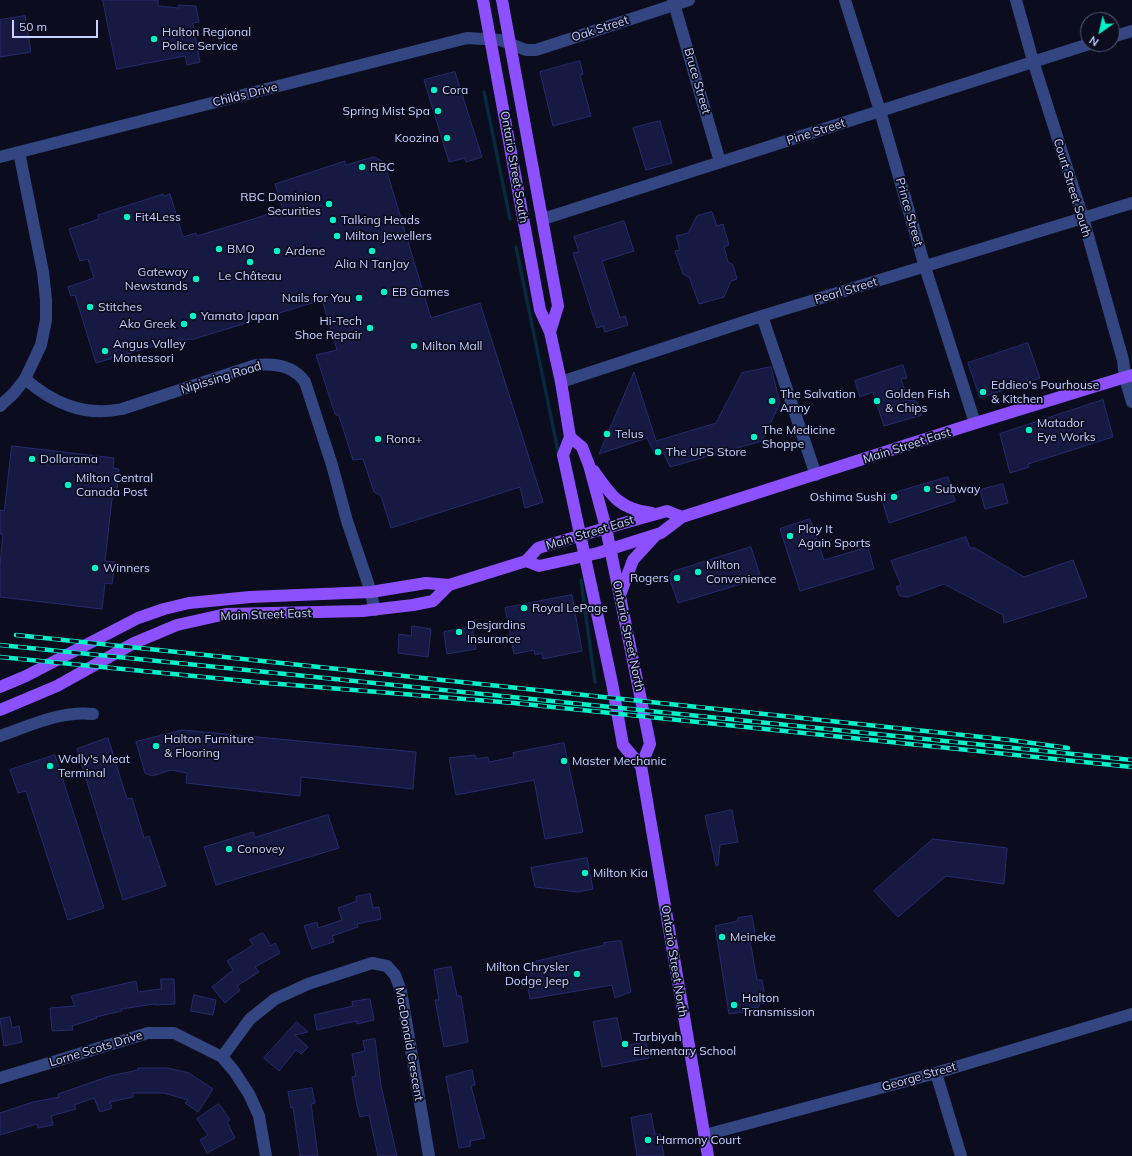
<!DOCTYPE html>
<html>
<head>
<meta charset="utf-8">
<style>
	body { margin:0 }
	#map { position:relative; width:1132px; height:1156px; overflow:hidden; background:#0b0d1f; font-family:Mulish,sans-serif }
	canvas { display:block }
	.north { position:absolute; left:1080px; top:12px; width:40px; height:40px; box-sizing:border-box; background:#0b0d1f; border:1px solid #575c79; border-radius:50%; rotate:214deg; font-size:11px; font-weight:700; line-height:16px; text-align:center; color:#c9d2ff }
	.north::after { content:''; display:block; margin:auto; width:14px; height:18px; background:#00f4c9; clip-path:polygon(50% 0,100% 100%,50% 72%,0 100%) }
	.scale { position:absolute; left:12px; top:20px; width:86px; height:18px; box-sizing:border-box; border:2px solid #c9d2ff; border-top:0; padding-left:5px; font-size:12px; line-height:14px; white-space:nowrap; color:#c9d2ff; -webkit-text-stroke:3px #0b0d1f; paint-order:stroke }
</style>
</head>
<body>
<div id="map">
<canvas width="1132" height="1156"></canvas>
<div class="north">N</div>
<div class="scale">50 m</div>
</div>
<script>
const ctx = document.querySelector('canvas').getContext('2d');
ctx.lineJoin = 'round';
function trace(path, color, width, dash) {
  ctx.strokeStyle = color;
  ctx.lineWidth = width;
  ctx.lineCap = dash ? 'butt' : 'round';
  ctx.setLineDash(dash || []);
  ctx.stroke(path);
}
function fillPath(path, color) {
  ctx.fillStyle = color;
  ctx.fill(path, 'evenodd');
}
function label(font, color, halo, rows, align = 'center') {
  ctx.font = font + ' Mulish,sans-serif';
  ctx.lineWidth = 3.5;
  ctx.setLineDash([]);
  ctx.textBaseline = 'middle';
  ctx.strokeStyle = halo;
  ctx.fillStyle = color;
  for (const [text, x, y, turn = 0] of rows) {
    ctx.save();
    ctx.translate(x, y);
    ctx.rotate((+turn || 0) * Math.PI / 180);
    ctx.textAlign = isNaN(turn) ? turn : align;
    if (halo) ctx.strokeText(text, 0, 0);
    ctx.fillText(text, 0, 0);
    ctx.restore();
  }
}
const stream = new Path2D(`
	M484 92 510 219
	M516 247 559 456
	M581 580 595 682`);
const building = new Path2D(`
	M103 0H158V6L179 8V5L196 6 199 22 193 23 200 62 187 65 185 56 117 69Z
	M25 16 31 52 0 57V20Z
	M580 61 583 74 580 75 591 116 553 126 540 72Z
	M455 72 482 157 466 162 465 158 449 162 424 80Z
	M660 121 672 163 646 170 633 128Z
	M374 157 384 162 431 318 480 303 543 502 525 508 520 487 391 528 381 496 374 492 363 459 353 460 339 416 335 414 316 355 337 350 322 300 194 339 172 341 96 363 75 295 71 296 68 287 94 278 88 259 80 261 69 229 99 219 98 215 163 194 164 196 170 194 183 237 196 233 197 236 283 210 275 184 345 161V165Z
	M712 212 717 226 723 224 729 245 724 247 728 262 733 265 737 279 731 281 724 297 699 304 689 277 683 274 675 251 680 250 676 236 688 233 697 216Z
	M624 221 634 251 602 261 620 318 625 316 628 325 605 332 603 326 597 328 573 253 579 252 574 237Z
	M1028 343 1040 378 980 398 968 363Z
	M903 365 907 378 901 379 908 401 914 400 917 402 922 415 884 426 873 392 860 397 855 381Z
	M771 367 780 403 762 441 670 467 664 453 656 456 647 438 599 454 634 372 656 441 716 423 742 373Z
	M1103 400 1113 437 1028 464 1029 467 1010 473 1000 434Z
	M12 446 114 458 113 468 119 469 117 491 113 490 105 561 115 562 112 584 105 583 102 609 0 597V565L3 534H0V510L4 511Z
	M948 477 955 501 889 523 881 497Z
	M1003 484 1008 503 985 509 980 490Z
	M810 519 824 560 868 547 874 569 800 591 780 529Z
	M966 537 970 548H975L1024 577 1073 560 1087 597 1004 623 1003 615 944 584 908 597 900 596 896 587 901 585 891 561Z
	M751 547 761 578 678 603 669 577 672 572Z
	M572 595 582 651 543 659 542 653 535 655 534 650 514 654 505 608Z
	M412 626 431 629 428 657 398 653 399 634 411 636Z
	M472 627 476 649 447 654 444 632Z
	M183 730 416 752 413 789 301 777 300 796 186 783 187 773 171 770 152 776 145 773 136 742Z
	M108 738 127 799 132 798 144 838 149 836 166 886 123 900 77 749Z
	M564 743 583 832 545 839 534 780 456 795 449 758 475 755 476 759 488 757 489 762 514 757 513 753Z
	M55 755 104 908 68 920 26 791 18 793 10 770Z
	M732 810 738 842 720 845 718 865 716 866 705 816Z
	M328 815 339 848 216 885 204 847 253 832 255 837Z
	M933 839 1007 848 1004 884 946 876 898 917 874 891Z
	M587 858 593 889 578 892 535 887 531 868Z
	M370 894 373 908 379 907 381 919 357 924 358 927 332 936 334 942 312 949 304 926 317 922 318 928 342 920 338 908 357 901 356 897Z
	M752 916 755 934 749 935 757 980H762L766 1003 759 1004V1007L744 1009V1012L729 1014 715 926 738 921V918Z
	M263 933 271 946 275 943 280 953 255 967 259 972 237 986 240 990 225 1003 212 987 233 970 227 961 253 945 250 940Z
	M621 941 631 992 615 998 612 985 530 999 524 964 605 945 604 943Z
	M451 967 457 996H461L468 1042 444 1047 435 1000H439L434 970Z
	M161 979H174L175 1004 155 1005V1004L121 1009 122 1011 96 1017 97 1018 72 1026 73 1030 52 1031 50 1008 75 1006 71 996 136 981 138 992 161 989Z
	M194 995 216 1000 213 1015 191 1011Z
	M370 999 374 1020 357 1024 356 1021 317 1030 314 1015 353 1006 352 1002Z
	M10 1017 12 1028 19 1026 22 1042 4 1046 0 1019Z
	M617 1018 623 1046 646 1042 649 1058 602 1067 593 1022Z
	M297 1022 308 1032 295 1035 308 1047 301 1054 296 1050 279 1071 264 1058Z
	M375 1039 381 1086 397 1156H378L369 1115 360 1117 356 1101 352 1077 356 1076 352 1054 365 1051 363 1041Z
	M138 1068H168L189 1073 213 1089 198 1112 185 1103 188 1100 164 1093H133V1097L110 1102 112 1108 100 1112 94 1098 74 1105 76 1109 51 1116 53 1125 38 1128 37 1124 0 1135V1113L33 1102 59 1097 58 1094 110 1076 138 1070Z
	M472 1070 475 1085 471 1086 485 1138 470 1141 471 1146 459 1148 446 1077Z
	M312 1088 315 1103 311 1104 318 1156H300L293 1107 291 1108 288 1092Z
	M219 1104 230 1120 227 1122 235 1138 207 1153 200 1140 208 1135 197 1119Z
	M651 1114 655 1135 660 1134 664 1156H637L631 1118Z`);
const minor = new Path2D(`
	M673 0 720 162
	M845 0 880 111 925 267 975 423
	M1016 0 1033 61 1083 218 1123 360 1125 378 1132 402
	M1112 37 1132 31
	M0 157 467 38 500 40 526 50H536L689 0
	M543 219 1089 44
	M762 316 816 475
	M25 379C53 403 84 417 122 409L256 365C275 363 294 366 305 382L332 465 347 521 368 583 375 610
	M561 382 762 316 1132 203
	M0 406 14 393 25 379 41 345 46 320V300L43 272 19 152
	M0 736C29 726 62 710 93 714
	M222 1057 250 1019 275 999 308 984 372 963 387 966 395 975 401 991 429 1156
	M936 1073 961 1156
	M0 1078 148 1033H174L222 1057 234 1071 249 1094 259 1116 266 1156
	M705 1135 936 1073 1132 1014`);
const major = new Path2D(`
	M483 0 540 310 550 332 561 382 570 437 563 455 612 683 623 745 641 766 708 1156
	M502 0 558 306 550 332
	M570 437 582 447 589 465 606 528 650 744 641 766
	M594 471C611 496 621 510 652 513
	M526 561 539 566 598 553 661 533 682 517 966 426 1132 375
	M620 595 633 560 655 536
	M0 687 26 676 138 618 164 609 189 603 250 597 371 592 426 583 449 585 526 561 538 548 606 528 667 511 682 517
	M0 710 57 686 134 643 177 625 226 614 362 611 413 605 433 601 449 585`);
const rail = new Path2D(`
	M16 635 1010 740 1068 748
	M0 645 1132 760
	M0 657 255 682 514 703 1132 767`);
const markers = [
	[154,39,4,"#00f4c9"],
	[434,90,4,"#00f4c9"],
	[438,111,4,"#00f4c9"],
	[447,138,4,"#00f4c9"],
	[362,167,4,"#00f4c9"],
	[329,204,4,"#00f4c9"],
	[127,217,4,"#00f4c9"],
	[333,220,4,"#00f4c9"],
	[337,236,4,"#00f4c9"],
	[219,249,4,"#00f4c9"],
	[277,251,4,"#00f4c9"],
	[372,251,4,"#00f4c9"],
	[250,262,4,"#00f4c9"],
	[196,279,4,"#00f4c9"],
	[384,292,4,"#00f4c9"],
	[359,298,4,"#00f4c9"],
	[90,307,4,"#00f4c9"],
	[193,316,4,"#00f4c9"],
	[184,324,4,"#00f4c9"],
	[370,328,4,"#00f4c9"],
	[414,346,4,"#00f4c9"],
	[105,351,4,"#00f4c9"],
	[983,392,4,"#00f4c9"],
	[772,401,4,"#00f4c9"],
	[877,401,4,"#00f4c9"],
	[1029,430,4,"#00f4c9"],
	[607,434,4,"#00f4c9"],
	[754,437,4,"#00f4c9"],
	[378,439,4,"#00f4c9"],
	[658,452,4,"#00f4c9"],
	[32,459,4,"#00f4c9"],
	[68,485,4,"#00f4c9"],
	[927,489,4,"#00f4c9"],
	[894,497,4,"#00f4c9"],
	[790,536,4,"#00f4c9"],
	[95,568,4,"#00f4c9"],
	[698,572,4,"#00f4c9"],
	[677,578,4,"#00f4c9"],
	[524,608,4,"#00f4c9"],
	[459,632,4,"#00f4c9"],
	[156,746,4,"#00f4c9"],
	[564,761,4,"#00f4c9"],
	[50,766,4,"#00f4c9"],
	[229,849,4,"#00f4c9"],
	[585,873,4,"#00f4c9"],
	[722,937,4,"#00f4c9"],
	[577,974,4,"#00f4c9"],
	[734,1005,4,"#00f4c9"],
	[625,1044,4,"#00f4c9"],
	[648,1140,4,"#00f4c9"]
];
const streetNames = [
	["Oak Street",600,29,-18],
	["Bruce Street",697,81,74],
	["Childs Drive",245,95,-14],
	["Pine Street",816,132,-18],
	["Ontario Street South",514,167,80],
	["Court Street South",1072,188,73],
	["Prince Street",909,212,74],
	["Pearl Street",846,291,-17],
	["Nipissing Road",221,378,-17],
	["Main Street East",907,446,-18],
	["Main Street East",590,533,-17],
	["Main Street East",266,615,-2],
	["Ontario Street North",628,636,78],
	["Ontario Street North",674,961,81],
	["MacDonald Crescent",409,1044,80],
	["Lorne Scots Drive",96,1049,-17],
	["George Street",919,1077,-16]
];
const poiNames = [
	["Halton Regional",162,32],
	["Police Service",162,46],
	["Cora",442,90],
	["Spring Mist Spa",430,111,"right"],
	["Koozina",439,138,"right"],
	["RBC",370,167],
	["RBC Dominion",321,197,"right"],
	["Securities",321,211,"right"],
	["Fit4Less",135,217],
	["Talking Heads",341,220],
	["Milton Jewellers",345,236],
	["BMO",227,249],
	["Ardene",285,251],
	["Alia N TanJay",372,264,"center"],
	["Gateway",188,272,"right"],
	["Newstands",188,286,"right"],
	["Le Château",250,276,"center"],
	["EB Games",392,292],
	["Nails for You",351,298,"right"],
	["Stitches",98,307],
	["Yamato Japan",201,316],
	["Hi-Tech",362,321,"right"],
	["Shoe Repair",362,335,"right"],
	["Ako Greek",176,324,"right"],
	["Angus Valley",113,344],
	["Montessori",113,358],
	["Milton Mall",422,346],
	["Eddieo's Pourhouse",991,385],
	["& Kitchen",991,399],
	["The Salvation",780,394],
	["Army",780,408],
	["Golden Fish",885,394],
	["& Chips",885,408],
	["Matador",1037,423],
	["Eye Works",1037,437],
	["The Medicine",762,430],
	["Shoppe",762,444],
	["Telus",615,434],
	["Rona+",386,439],
	["The UPS Store",666,452],
	["Dollarama",40,459],
	["Milton Central",76,478],
	["Canada Post",76,492],
	["Subway",935,489],
	["Oshima Sushi",886,497,"right"],
	["Play It",798,529],
	["Again Sports",798,543],
	["Milton",706,565],
	["Convenience",706,579],
	["Winners",103,568],
	["Rogers",669,578,"right"],
	["Royal LePage",532,608],
	["Desjardins",467,625],
	["Insurance",467,639],
	["Halton Furniture",164,739],
	["& Flooring",164,753],
	["Wally's Meat",58,759],
	["Terminal",58,773],
	["Master Mechanic",572,761],
	["Conovey",237,849],
	["Milton Kia",593,873],
	["Meineke",730,937],
	["Milton Chrysler",569,967,"right"],
	["Dodge Jeep",569,981,"right"],
	["Halton",742,998],
	["Transmission",742,1012],
	["Tarbiyah",633,1037],
	["Elementary School",633,1051],
	["Harmony Court",656,1140]
];
trace(stream, '#062a3e', 3.5);
fillPath(building, '#161942');
trace(building, '#262c6f', 1);
trace(minor, '#334682', 12);
trace(major, '#8d50ff', 12);
trace(rail, '#00f4c9', 4.5);
trace(rail, '#0b0d1f', 3, [9]);
for (const [x, y, r, color] of markers) {
  const dot = new Path2D();
  dot.arc(x, y, r, 0, 2 * Math.PI);
  ctx.fillStyle = color;
  ctx.fill(dot);
  trace(dot, '#0b0d1f', 1.5);
}
label('12px', '#c9d2ff', '#0b0d1f', streetNames);
label('12px', '#c9d2ff', '#0b0d1f', poiNames, 'left');
</script>
</body>
</html>
